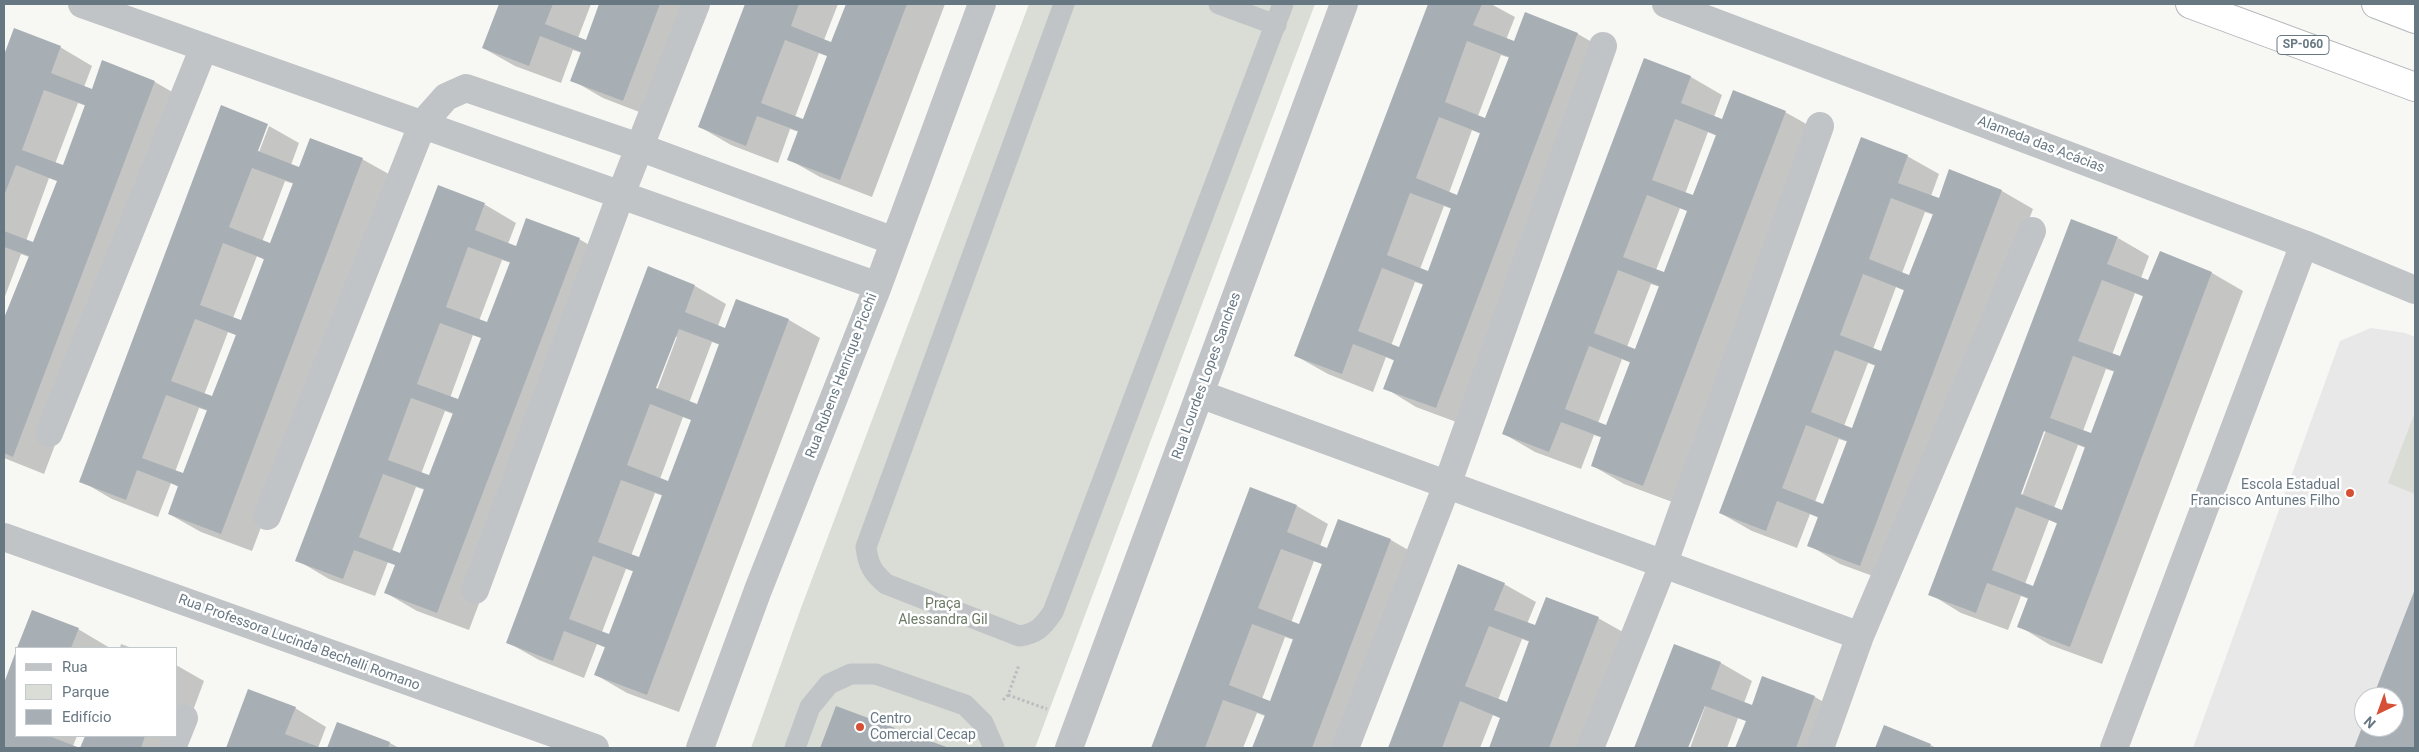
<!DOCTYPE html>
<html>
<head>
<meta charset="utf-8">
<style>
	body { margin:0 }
	#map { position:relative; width:2419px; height:752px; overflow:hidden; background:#f7f7f4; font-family:Roboto,sans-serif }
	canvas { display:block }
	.frame { position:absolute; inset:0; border:5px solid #687883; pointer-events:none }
	.legend { position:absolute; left:15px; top:647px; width:162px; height:90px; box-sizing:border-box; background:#fff; border:1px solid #c3c9cd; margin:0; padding:6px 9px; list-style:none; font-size:15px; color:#687883 }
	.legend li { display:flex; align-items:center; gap:10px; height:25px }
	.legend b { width:25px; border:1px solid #c3c9cd }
	.north { position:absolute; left:2354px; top:687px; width:50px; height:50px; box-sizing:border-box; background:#fff; border:1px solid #c3c9cd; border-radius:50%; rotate:222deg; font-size:14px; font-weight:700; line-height:20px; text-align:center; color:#687883 }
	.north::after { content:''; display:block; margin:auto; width:18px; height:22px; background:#d65035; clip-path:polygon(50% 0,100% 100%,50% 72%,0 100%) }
</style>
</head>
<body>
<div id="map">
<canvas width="2419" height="752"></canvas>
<div class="frame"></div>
<ul class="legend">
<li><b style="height:6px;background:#c0c4c7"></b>Rua</li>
<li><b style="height:14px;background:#d9ddd5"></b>Parque</li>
<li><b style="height:14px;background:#a8afb4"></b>Edifício</li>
</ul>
<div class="north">N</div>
</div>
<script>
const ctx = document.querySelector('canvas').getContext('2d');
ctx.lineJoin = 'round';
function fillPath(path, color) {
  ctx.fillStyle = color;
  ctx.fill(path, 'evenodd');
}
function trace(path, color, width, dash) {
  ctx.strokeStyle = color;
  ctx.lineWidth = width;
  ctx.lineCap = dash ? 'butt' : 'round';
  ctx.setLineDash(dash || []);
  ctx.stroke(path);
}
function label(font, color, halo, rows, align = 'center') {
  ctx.font = font + ' Roboto,sans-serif';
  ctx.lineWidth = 5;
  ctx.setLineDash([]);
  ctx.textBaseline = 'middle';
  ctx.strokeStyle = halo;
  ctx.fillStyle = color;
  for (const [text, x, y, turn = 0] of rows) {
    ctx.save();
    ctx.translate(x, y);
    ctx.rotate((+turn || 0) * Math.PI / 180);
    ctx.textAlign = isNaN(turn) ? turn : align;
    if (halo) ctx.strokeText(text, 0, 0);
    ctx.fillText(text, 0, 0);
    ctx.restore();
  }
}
const built = new Path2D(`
	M2371 328 2405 333 2415 337V748H2193L2340 341ZM2364 697H2394V727H2364Z`);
const green = new Path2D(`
	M1029 4H1315L1035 748H751L801 608Z
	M2415 412V494L2388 483Z`);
const shadow = new Path2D(`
	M500 4H591L578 38 587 41 601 4H698L655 118 603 98 572 80 582 53 573 50 561 83 515 66 483 48Z
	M747 4H838L824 40 832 44 847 4H945L872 197 820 177 788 159 799 132 790 129 778 163 731 145 700 127ZM819 53 828 56 803 120 795 117Z
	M1429 4H1491L1515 17 1506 40 1514 42 1578 34 1609 52 1467 426 1416 407 1385 388 1395 361 1386 357 1373 392 1328 374 1296 356ZM1501 55 1510 58 1486 120 1478 116ZM1472 130 1481 134 1457 196 1449 193ZM1444 206 1452 209 1428 273 1420 269ZM1415 282 1424 285 1399 349 1391 346Z
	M15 30 60 47 92 66 84 87 92 91 103 62 155 82 186 100 44 474 4 458V319L29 257 21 254 4 299V59ZM78 103 86 106 63 167 55 164ZM49 178 58 181 34 244 26 241Z
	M1645 60 1691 77 1722 95 1714 117 1723 121 1785 112 1817 130 1675 503 1624 484 1593 466 1603 438 1594 435 1581 469 1535 452 1504 434ZM1708 132 1717 136 1692 197 1685 194ZM1680 208 1689 211 1665 274 1656 270ZM1651 284 1660 287 1636 351 1627 347ZM1622 359 1631 363 1607 427 1598 423Z
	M269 126 299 143 291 165 299 168 362 159 394 177 252 551 201 532 169 514 179 487 171 483 158 517 112 499 81 481 256 152H259ZM285 181 294 184 271 245 262 242ZM257 256 265 260 242 322 233 318ZM228 332 236 335 213 398 204 395ZM199 408 208 411 184 475 175 472Z
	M1907 156 1939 174 1931 196 1939 199 2002 191 2033 209 1892 583 1840 564 1809 545 1819 518 1810 514 1797 548 1752 531 1720 513ZM1925 212 1934 215 1910 277 1902 273ZM1896 287 1905 291 1881 353 1873 349ZM1868 363 1876 366 1852 430 1844 426ZM1839 439 1848 442 1823 506 1815 502Z
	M484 204 516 223 508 244 516 248 579 239 610 257 469 630 417 611 386 593 396 565 388 562 375 596 329 579 297 560ZM502 260 511 263 488 324 479 321ZM473 335 482 338 458 401 450 398ZM445 411 453 414 429 477 421 474ZM416 487 425 490 400 554 392 551Z
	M2118 238 2149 256 2141 278 2149 282 2160 253 2212 273 2243 291 2102 664 2050 645 2019 626 2029 599 2021 596 2008 630 1961 613 1930 594ZM2135 293 2144 297 2120 358 2112 355ZM2106 369 2115 372 2091 435 2083 431ZM2044 430H2046L2022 496 2019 495ZM2078 445 2086 448 2062 511 2054 508ZM2049 520 2058 524 2033 588 2025 584Z
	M649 268 695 286 726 304 718 326 725 329 737 301 789 320 820 338 679 712 627 693 596 675 606 648 597 644 584 678 539 660 507 642ZM675 336 677 337 657 390H654ZM712 342 720 345 697 406 689 403ZM683 417 692 420 668 483 660 479ZM655 493 663 496 639 559 631 556ZM626 569 635 572 610 636 602 632Z
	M1250 488 1297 506 1328 524 1320 546 1327 549 1339 521 1391 540 1422 558 1351 748H1253L1265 716 1257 713 1243 748H1152ZM1314 561 1322 564 1299 626 1291 623ZM1285 637 1294 640 1270 703 1262 699Z
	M1458 566 1504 584 1536 602 1527 624 1536 627 1598 618 1630 636 1587 748H1490L1501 718 1493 715 1480 748H1389ZM1522 639 1530 642 1507 704 1498 700Z
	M2415 592V748H2355L2364 725V727H2394V697H2375Z
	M32 611 78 629 110 648H18Z
	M121 644 132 648H120Z
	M1674 645 1721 663 1752 681 1744 703 1752 706 1763 678 1815 697 1846 715 1834 748H1736L1747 721 1738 718 1727 748H1690L1706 704H1704L1687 748H1636Z
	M16 654V736H77L73 746 78 748H4V687Z
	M176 665 204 681 179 748H82L87 736H176Z
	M249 691 295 708 326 727 318 748H228Z
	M836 707 946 748H821Z
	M338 723 390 743 399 748H328Z
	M1885 727 1930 745 1937 748H1877Z`);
const building = new Path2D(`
	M499 4H553L545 24 586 40 599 4H660L623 101 570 81 581 52 540 36 529 66 482 48Z
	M745 4H799L791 26 831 42 846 4H907L840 180 787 160 798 131 757 116 746 146 698 127ZM785 40 827 56 803 119 761 103Z
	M1428 4H1482L1473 25 1514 41 1525 12 1578 33 1436 408 1383 389 1394 360 1353 344 1342 374 1294 356ZM1467 41 1509 57 1485 118 1445 102ZM1439 117 1480 133 1457 195 1416 178ZM1410 193 1451 208 1428 271 1387 255ZM1382 268 1423 284 1399 347 1358 331Z
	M14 28 61 46 51 73 92 89 102 60 155 81 13 457 4 453V318L29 256 4 247V231L33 242 57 181 16 165 4 196V55ZM44 90 85 105 63 165 22 150Z
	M1644 58 1691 76 1681 103 1722 119 1733 90 1786 111 1643 486 1591 466 1601 437 1561 422 1549 452 1502 434ZM1675 119 1716 135 1693 195 1652 180ZM1647 195 1687 211 1664 272 1623 257ZM1618 270 1659 286 1635 349 1594 333ZM1589 346 1630 362 1606 425 1565 409Z
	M221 105 268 124 258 151 299 167 310 138 363 158 221 534 168 514 178 486 137 470 126 500 79 482ZM252 168 293 183 270 243 229 227ZM223 243 264 259 241 320 200 305ZM195 319 236 335 212 396 171 381ZM166 395 207 410 183 473 142 458Z
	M1861 137 1908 155 1898 183 1939 198 1949 169 2002 190 1860 566 1807 546 1818 517 1777 501 1766 531 1719 513ZM1891 198 1933 214 1909 275 1869 259ZM1863 274 1904 290 1881 351 1840 335ZM1835 350 1875 365 1852 428 1811 412ZM1806 425 1847 441 1823 504 1782 488Z
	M438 185 485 203 475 230 516 246 526 218 580 238 437 613 384 593 395 565 354 550 343 579 295 561ZM468 247 510 262 487 322 446 307ZM440 323 481 338 458 399 417 384ZM411 398 453 413 429 475 388 460ZM383 474 424 489 400 553 359 537Z
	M2071 219 2118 237 2107 264 2148 280 2160 251 2212 272 2070 647 2017 627 2028 598 1987 583 1976 613 1928 595ZM2102 280 2143 296 2120 356 2078 341ZM2073 356 2114 371 2091 433 2050 418ZM2044 431 2085 447 2062 510 2021 494ZM2016 507 2057 523 2033 586 1992 570Z
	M648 266 695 285 685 312 725 328 736 299 789 319 647 695 594 675 605 647 564 631 553 661 506 643ZM679 329 719 344 697 404 656 388ZM650 404 691 420 668 481 627 465ZM621 480 662 495 639 557 598 542ZM593 556 633 571 609 634 569 619Z
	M1250 487 1297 505 1287 532 1327 548 1338 519 1391 539 1312 748H1252L1265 715 1223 700 1205 748H1151ZM1281 549 1322 564 1299 624 1258 608ZM1252 624 1293 639 1270 701 1229 685Z
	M1458 564 1505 583 1494 610 1535 625 1546 597 1599 617 1549 748H1489L1500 718 1460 701 1442 748H1388ZM1489 626 1529 641 1507 702 1465 686Z
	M2415 589V748H2354L2364 722V727H2394V697H2373Z
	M32 610 79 628 71 648H17Z
	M1674 644 1721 662 1711 689 1752 705 1762 676 1815 696 1796 748H1735L1746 721 1705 706 1688 748H1634Z
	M16 651V736H49L80 748 85 736H145L141 748H4V683Z
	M248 689 296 707 285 734 321 748H226Z
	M836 706 949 748H820Z
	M337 722 390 742 388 748H327Z
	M1884 725 1931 744 1929 748H1875Z`);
const path = new Path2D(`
	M1008 695 1047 709
	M1003 700 1008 695 1019 665`);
const lane = new Path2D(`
	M1064 4 866 547C868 565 873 573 886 584L1019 636C1036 634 1043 627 1053 612L1283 4
	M1219 4 1276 25
	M795 748 810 707 829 684 851 674H876L965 705 983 723 994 748`);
const street = new Path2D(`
	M82 4 878 286
	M1666 4 2304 244 2415 290
	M1200 394 1860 636
	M49 433 204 47
	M267 516 423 123 446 97 466 88 639 147 894 241
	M4 537 595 748
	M475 590 621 194 696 4
	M172 748 184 718
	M700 748 758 590 878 286 982 4
	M1069 748 1344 4
	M1345 748 1447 485 1603 46
	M1590 748 1663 565 1820 126
	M1820 748 1860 636 2032 231
	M2114 748 2304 244`);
const highway = new Path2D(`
	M2190 4 2415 87
	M2376 4 2415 19`);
const markers = [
	[2350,493,5,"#d65035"],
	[860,727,5,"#d65035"]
];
const shields = [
	[2303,45,52]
];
const shieldNames = [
	["SP-060",2303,45]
];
const streetNames = [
	["Alameda das Acácias",2041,145,21],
	["Rua Rubens Henrique Picchi",842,376,-69],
	["Rua Lourdes Lopes Sanches",1207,376,-70],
	["Rua Professora Lucinda Bechelli Romano",299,643,20]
];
const poiNames = [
	["Escola Estadual",2340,485],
	["Francisco Antunes Filho",2340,501],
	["Centro",870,719,"left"],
	["Comercial Cecap",870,735,"left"]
];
const parkNames = [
	["Praça",943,604],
	["Alessandra Gil",943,620]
];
fillPath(built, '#e7e8e7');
fillPath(green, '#d9ddd5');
fillPath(shadow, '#0003');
fillPath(building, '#a8afb4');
trace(highway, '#b3b7ba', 30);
trace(path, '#babdbf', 3, [2.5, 2.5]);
trace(lane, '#c0c4c7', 21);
trace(street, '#c0c4c7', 28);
trace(highway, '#fff', 28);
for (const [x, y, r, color] of markers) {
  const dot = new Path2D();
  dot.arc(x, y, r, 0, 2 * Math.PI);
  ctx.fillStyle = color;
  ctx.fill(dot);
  trace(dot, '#fff', 2);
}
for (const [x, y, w] of shields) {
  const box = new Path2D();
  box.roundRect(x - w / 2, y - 9.5, w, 19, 4);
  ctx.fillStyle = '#fff';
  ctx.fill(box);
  trace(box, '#687883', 1);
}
label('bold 12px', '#687883', null, shieldNames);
label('14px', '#687883', '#fff', streetNames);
label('14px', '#687883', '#fff', poiNames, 'right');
label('14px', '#6c7a66', '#fff', parkNames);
</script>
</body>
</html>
